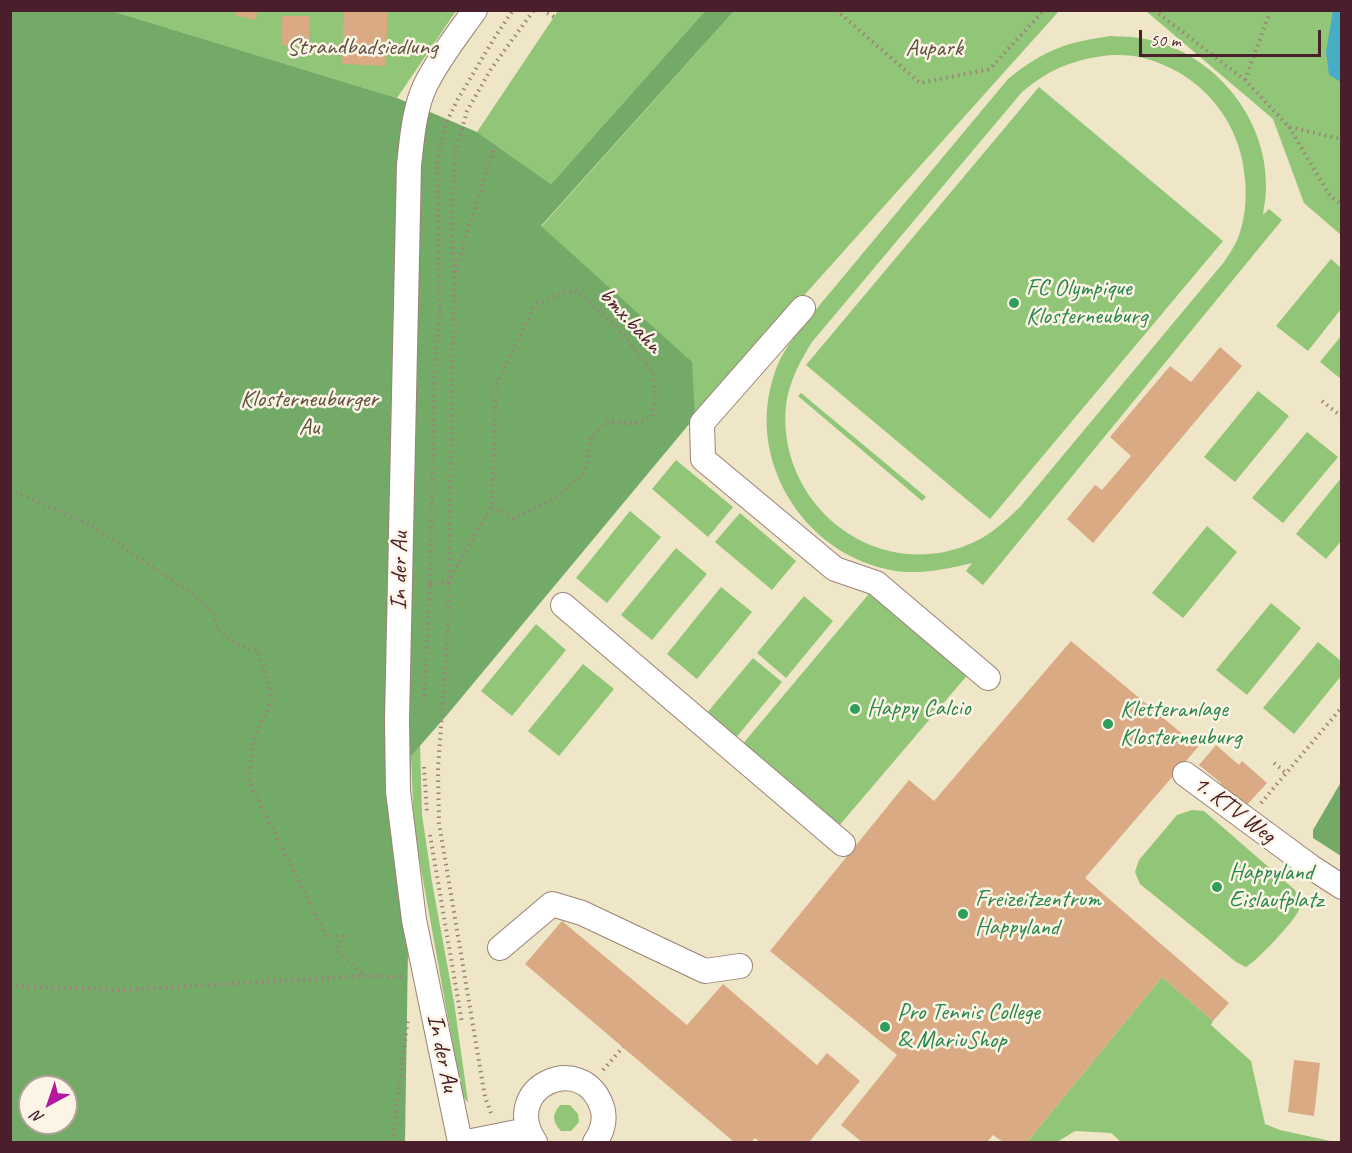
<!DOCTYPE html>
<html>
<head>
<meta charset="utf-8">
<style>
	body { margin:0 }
	#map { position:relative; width:1352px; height:1153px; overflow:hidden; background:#eee6c6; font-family:Caveat,sans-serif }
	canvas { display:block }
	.frame { position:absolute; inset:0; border:12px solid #4a1f2b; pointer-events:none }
	.north { position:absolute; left:18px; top:1075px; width:60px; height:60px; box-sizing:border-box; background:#fcf5e5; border:2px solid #b59f9b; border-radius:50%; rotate:220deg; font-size:16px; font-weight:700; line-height:24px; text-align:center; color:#4a1f2b }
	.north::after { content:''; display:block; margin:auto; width:21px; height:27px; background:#b5179e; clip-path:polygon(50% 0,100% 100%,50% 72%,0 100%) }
	.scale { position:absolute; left:1139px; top:30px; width:182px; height:27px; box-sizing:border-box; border:3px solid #4a1f2b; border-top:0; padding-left:8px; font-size:18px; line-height:21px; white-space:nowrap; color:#4a1f2b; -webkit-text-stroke:4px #fcf5e5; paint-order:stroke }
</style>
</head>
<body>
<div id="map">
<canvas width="1352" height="1153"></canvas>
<div class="frame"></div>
<div class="north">N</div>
<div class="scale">50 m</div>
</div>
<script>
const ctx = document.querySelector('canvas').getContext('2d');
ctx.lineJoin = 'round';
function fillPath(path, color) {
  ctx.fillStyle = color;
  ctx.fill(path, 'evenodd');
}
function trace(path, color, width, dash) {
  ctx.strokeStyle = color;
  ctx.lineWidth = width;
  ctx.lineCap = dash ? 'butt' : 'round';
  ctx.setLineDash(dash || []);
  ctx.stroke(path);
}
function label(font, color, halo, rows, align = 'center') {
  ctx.font = font + ' Caveat,sans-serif';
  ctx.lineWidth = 5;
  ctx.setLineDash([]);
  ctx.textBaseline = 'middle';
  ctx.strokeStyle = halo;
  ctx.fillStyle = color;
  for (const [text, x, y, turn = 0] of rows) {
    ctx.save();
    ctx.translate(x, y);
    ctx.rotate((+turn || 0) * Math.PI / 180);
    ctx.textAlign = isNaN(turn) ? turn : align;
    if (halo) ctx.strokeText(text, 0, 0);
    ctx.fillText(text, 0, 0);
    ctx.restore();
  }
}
const green = new Path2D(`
	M112 11H456L397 98Z
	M558 11H705L551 184 477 132Z
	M734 11H1059L695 417 541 227Z
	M1146 11H1341V235L1304 203 1273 119Z
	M1111 36C1121 37 1130 36 1139 38 1210 48 1268 116 1266 188 1266 197 1264 206 1263 215L1269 209 1282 220 983 585 966 571 972 563C943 570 915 576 886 569 801 550 746 458 774 375 779 358 789 344 798 331L1008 79C1044 50 1066 42 1111 36ZM1112 55C1121 55 1130 55 1139 57 1198 70 1241 119 1245 179 1247 198 1245 220 1238 238 1235 246 1229 254 1224 262L1020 507C1005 521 991 535 972 543 878 585 776 506 786 405 789 382 800 361 812 342L1022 92C1051 68 1074 59 1112 55Z
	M1039 87 1223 241 990 519 806 365Z
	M1331 259 1341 268V309L1308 351 1276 326Z
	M1341 336V379L1320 362Z
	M1258 391 1289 416 1235 482 1204 457Z
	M801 393 926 497 922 501 798 396Z
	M1307 432 1338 457 1283 523 1252 498Z
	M676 460 733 507 708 537 652 489Z
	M1341 478V541L1326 559 1296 534Z
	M630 511 661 537 607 603 576 578Z
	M740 513 796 561 772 590 715 542Z
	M1207 526 1237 552 1183 618 1152 593Z
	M676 548 707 574 652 640 621 615Z
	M721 587 752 612 697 679 667 654Z
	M873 589 970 672 838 827 741 746Z
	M804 596 833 621 786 678 757 653Z
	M1271 603 1301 628 1247 695 1216 670Z
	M536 624 566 650 512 716 481 691Z
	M1318 642 1341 661V676L1294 734 1263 708Z
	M753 658 782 682 735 739 706 714Z
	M583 664 614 689 559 756 528 731Z
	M420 743 422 815 432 882 454 1002 468 1102 462 1096 414 830 411 756Z
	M1192 810 1204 811 1295 890C1299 897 1302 904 1298 912 1292 923 1257 961 1246 967L1236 962 1140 884 1135 872 1139 860 1177 815Z
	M1162 977 1213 1021 1211 1025 1251 1061 1265 1124 1280 1130 1335 1142H1121L1111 1133 1075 1131 1057 1142H1027Z
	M560 1105H570L578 1114 579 1122 571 1131H561C552 1121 552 1115 560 1105Z`);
const forest = new Path2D(`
	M10 11H112L397 98 477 132 551 184 705 11H734L541 226 692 362 695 417 447 715 411 756 405 1142H11ZM30 1087H66V1123H30Z
	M1341 782V856L1313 838V830Z`);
const water = new Path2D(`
	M1333 11H1341V82L1329 75 1326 52Z`);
const building = new Path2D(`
	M237 10H258L255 20 235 15Z
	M344 10H388L385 66 342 64Z
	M282 16H310L309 46 281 45Z
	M1220 347 1242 366 1093 543 1067 519 1095 485 1102 490 1131 456 1110 437 1170 366 1191 382Z
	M1071 641 1198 747 1085 878 1229 1003 1213 1021 1162 977 1027 1142H1003L993 1135 987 1142H862L841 1125 897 1055 770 951 909 780 934 801Z
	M1216 745 1239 765 1242 761 1267 783 1243 809 1218 789 1221 783 1199 765Z
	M562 921 687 1025 723 984 817 1065 827 1053 860 1081 809 1142H760L755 1138 751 1142H734L525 964Z
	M1294 1060 1320 1063 1314 1116 1288 1112Z`);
const path = new Path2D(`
	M542 10 554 17
	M836 10 920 83 990 69 1044 10
	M1154 10 1245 80 1289 127 1342 139
	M1245 80 1268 17 1269 10
	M1289 127 1330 196 1342 205
	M455 272 495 145
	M1322 401 1342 417
	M10 490 91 525 191 593 214 612 217 629 237 644 258 651 273 698 253 741 249 781 326 936H343L337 950 365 976
	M430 585 448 582 492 506 496 385 535 304 575 290 614 324 652 371 656 396 652 417 633 424 608 421 591 437 585 473 552 500 513 518 492 506
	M424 702 430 585 435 358 440 316 437 164 446 123 458 99 495 37 513 10
	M1274 763 1286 773
	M424 767 427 813
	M1261 803 1342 707
	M430 835 462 1023
	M10 986 121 990 365 976 402 977
	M603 1070 623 1047
	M491 1113 485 1097 439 823 438 768 448 630 454 276 451 216 456 149 467 111 491 69 534 10
	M392 1142 408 1018`);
const minor = new Path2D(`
	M803 308 702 423 703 459 835 569 876 583 988 678
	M563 605 843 844
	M1185 774 1311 867 1342 887
	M500 948 552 904 582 913 705 971 740 966
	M460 1142 414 920 398 791 397 719 409 165C412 139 414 108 426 84 439 58 458 34 475 10
	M467 1142 527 1130
	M535 1142C499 1088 582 1049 602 1107 606 1119 602 1133 595 1142`);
const markers = [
	[1014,303,6,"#2e9e5b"],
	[855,709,6,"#2e9e5b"],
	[1108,724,6,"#2e9e5b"],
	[1217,887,6,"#2e9e5b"],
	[963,914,6,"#2e9e5b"],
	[885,1027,6,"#2e9e5b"]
];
const parkNames = [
	["Strandbadsiedlung",362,48],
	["Aupark",934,49],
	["Klosterneuburger",309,400],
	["Au",309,428]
];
const leisureNames = [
	["FC Olympique",1026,289],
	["Klosterneuburg",1026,317],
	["Happy Calcio",867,709],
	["Kletteranlage",1120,710],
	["Klosterneuburg",1120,738],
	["Happyland",1229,873],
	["Eislaufplatz",1229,901],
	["Freizeitzentrum",975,900],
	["Happyland",975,928],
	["Pro Tennis College",897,1013],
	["& MariuShop",897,1041]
];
const streetNames = [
	["bmx.bahn",630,321,47],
	["In der Au",400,571,-89],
	["1. KTV Weg",1234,810,37],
	["In der Au",442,1053,78]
];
fillPath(green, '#91c577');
fillPath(forest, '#74aa68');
fillPath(water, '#47adc6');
fillPath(building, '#d9aa83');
trace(minor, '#9c8278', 26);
trace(path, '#9c8278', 4, [1.5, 4.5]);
trace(minor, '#fff', 24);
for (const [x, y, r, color] of markers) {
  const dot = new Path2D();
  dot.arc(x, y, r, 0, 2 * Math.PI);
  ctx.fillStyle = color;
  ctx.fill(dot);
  trace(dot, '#fcf5e5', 2);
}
label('24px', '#5f5142', '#fcf5e5', parkNames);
label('24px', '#27864d', '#fcf5e5', leisureNames, 'left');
label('24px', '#4a1f2b', '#fcf5e5', streetNames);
</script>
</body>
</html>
